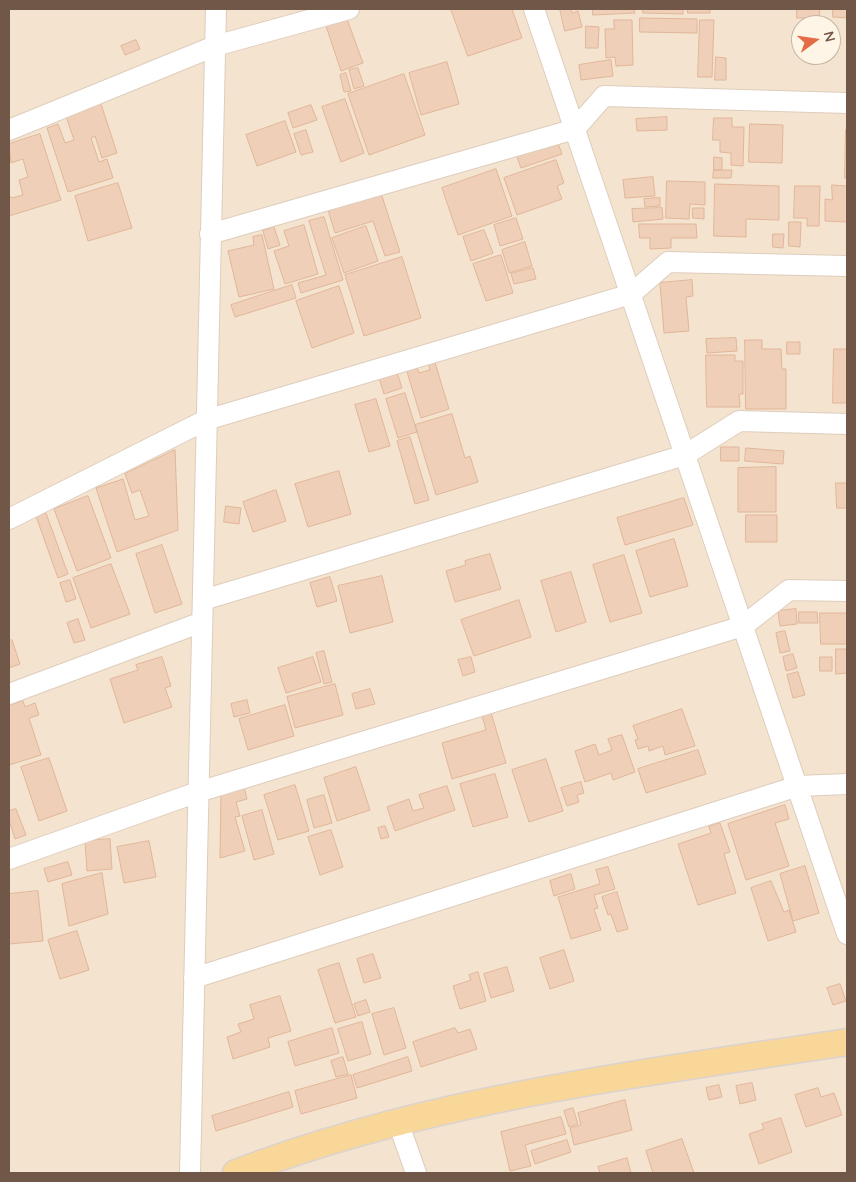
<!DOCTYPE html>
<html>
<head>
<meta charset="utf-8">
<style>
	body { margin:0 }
	#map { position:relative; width:856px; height:1182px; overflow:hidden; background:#fbf1e0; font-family:Quicksand,sans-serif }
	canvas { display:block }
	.frame { position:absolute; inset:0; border:10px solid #715748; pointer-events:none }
	.north { position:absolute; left:791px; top:15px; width:50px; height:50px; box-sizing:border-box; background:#fff5e6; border:1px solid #c6b6a7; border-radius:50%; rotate:76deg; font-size:14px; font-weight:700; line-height:20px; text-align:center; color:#715748 }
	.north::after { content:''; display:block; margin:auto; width:18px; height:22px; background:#e46c47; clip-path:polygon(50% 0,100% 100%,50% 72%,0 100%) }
</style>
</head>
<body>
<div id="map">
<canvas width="856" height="1182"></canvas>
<div class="frame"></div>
<div class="north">N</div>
</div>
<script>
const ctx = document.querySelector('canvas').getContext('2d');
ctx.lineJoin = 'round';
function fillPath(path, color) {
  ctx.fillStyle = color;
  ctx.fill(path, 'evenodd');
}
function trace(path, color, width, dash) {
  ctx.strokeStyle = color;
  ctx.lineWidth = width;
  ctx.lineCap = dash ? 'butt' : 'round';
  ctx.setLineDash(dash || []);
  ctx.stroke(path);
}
const residential = new Path2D(`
	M9 9H847V1173H9ZM801 25H831V55H801Z`);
const building = new Path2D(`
	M451 9H512L522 38 468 56Z
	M560 9H571L572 13 578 11 582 27 565 31Z
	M593 9H634L635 13 593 15Z
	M643 9H683V14L643 13Z
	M688 9H710V13H688Z
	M797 9H820L819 18H797Z
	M833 9H847V18L833 17Z
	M640 18 697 19V33L640 32Z
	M347 19 363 63 341 71 326 26Z
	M614 20H632L633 65 616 66 615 57 606 58 605 29H614Z
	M700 20H714L712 77H698Z
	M586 26 599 27 598 48H586Z
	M136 40 140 49 125 55 121 46Z
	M716 57 726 58V80H715Z
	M611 60 613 76 581 80 579 65Z
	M447 62 459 104 421 115 409 73Z
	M358 68 364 86 354 89 349 70Z
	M346 73 351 91 344 92 340 75Z
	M404 74 425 135 369 155 348 94Z
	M345 99 364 153 341 162 322 107Z
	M100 101 117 153 102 158 95 136 91 138 99 162 107 159 113 178 68 192 47 128 58 124 65 143 74 140 65 113Z
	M311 105 317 120 293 128 288 113Z
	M667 117V130L637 131 636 119Z
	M714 118H732V127H744L743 166 731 165V153L720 152V140H713Z
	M285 121 296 152 257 166 246 135Z
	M750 124 783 125 782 163 749 162Z
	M846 129H847V178H845Z
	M306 130 313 152 301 155 294 134Z
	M40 134 61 200 9 216V195L12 198 23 195 19 180 28 177 23 159 11 163 9 144Z
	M557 140 562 154 521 168 516 154Z
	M714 157 722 158V170H714Z
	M556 160 564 183 557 186 562 199 517 215 504 178Z
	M496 169 512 216 458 235 442 188Z
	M714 170H732L731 178H713Z
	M653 177 655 196 625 198 623 180Z
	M667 181 705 182V205L690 204 689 219 666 218Z
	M118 183 132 228 88 241 75 196Z
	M715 184 779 186V220L746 219V237L714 236Z
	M832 185 847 186V222L825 221V199L832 200Z
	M795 186H820L819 226H807V218H794Z
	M381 193 400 252 385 256 373 221 335 233 328 210Z
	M660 198V206L645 207 644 199Z
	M662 208 663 219 633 222 632 209Z
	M693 208H704V219L693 218Z
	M324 217 343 280 301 293 298 283 326 275 309 221Z
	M516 218 523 239 500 246 494 225Z
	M789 222H801L800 247 789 246Z
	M639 224H696L697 238H671V248L650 249V238H640Z
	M304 225 318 274 285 284 274 251 289 246 284 231Z
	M366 226 378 261 344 273 332 238Z
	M274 227 280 245 268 249 263 231Z
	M484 230 493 253 471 261 463 237Z
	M773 234H784L783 248 773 247Z
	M262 235 274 289 239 297 228 251 254 245 253 237Z
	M525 242 532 266 509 273 502 250Z
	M501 255 513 293 486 301 473 264Z
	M402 257 421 318 364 336 345 275Z
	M533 268 536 279 514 284 511 274Z
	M692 280 693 296 686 297 689 331 664 333 660 283Z
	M292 285 296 298 235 317 231 305Z
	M339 286 354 333 312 348 296 301Z
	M736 338 737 351 707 353 706 339Z
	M745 340H762V349H781L782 369H786V409H746Z
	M787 342H800V354H787Z
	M834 349H847V403H833Z
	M706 355H735V361H743V394H739L740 407H707Z
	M433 356 449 409 421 418 405 365 415 362 419 373 430 370 427 358Z
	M395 366 402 388 384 394 377 371Z
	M405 393 417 432 398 438 386 399Z
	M376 399 390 446 369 452 355 405Z
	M452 414 465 458 470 456 478 482 436 495 415 425Z
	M410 437 429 500 415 504 397 441Z
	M721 447H739V461H721Z
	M746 448 784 451 783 464 745 461Z
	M175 450 178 530 117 552 96 488 123 479 135 520 149 516 140 490 132 493 125 474Z
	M776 467V512H738V468Z
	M339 471 351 514 308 527 295 484Z
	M836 483H847V508H837Z
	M276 490 286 521 253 532 243 502Z
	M88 496 111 558 77 571 54 509Z
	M684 498 693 525 625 545 617 518Z
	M226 506 241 508 239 524 224 522Z
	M46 513 68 574 58 578 36 516Z
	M746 515H777V542H746Z
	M674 539 688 586 650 597 636 551Z
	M162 545 182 604 155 613 136 554Z
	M490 554 501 589 455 602 446 571 466 565 465 561Z
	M624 555 642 613 610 622 593 565Z
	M111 564 130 614 91 628 73 578Z
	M571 572 586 622 556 632 541 581Z
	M382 576 393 622 350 633 338 586Z
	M330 577 337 601 317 607 310 583Z
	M70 580 76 599 66 602 60 583Z
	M519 600 531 637 474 656 461 620Z
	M796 609 797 624 780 626 778 611Z
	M799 612H817L818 623H799Z
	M820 613H847V644H821Z
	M78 619 85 640 74 643 67 623Z
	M785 631 790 651 780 653 776 633Z
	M12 640 20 664 9 668V641Z
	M836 649H847V673L836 674Z
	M324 651 332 682 324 684 316 653Z
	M793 654 797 668 786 671 783 657Z
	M162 657 171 686 165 688 172 707 124 723 110 679 138 670 136 665Z
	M313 657 321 682 286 693 278 668Z
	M471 657 475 672 463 676 458 660Z
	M820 657H832V671H820Z
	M798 672 805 695 793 698 787 675Z
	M335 684 343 715 295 728 287 697Z
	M370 689 375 704 356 709 352 694Z
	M247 700 250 713 234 717 231 704Z
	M23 701 25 707 35 703 39 715 29 718 41 755 9 765V706Z
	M285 705 294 736 248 750 239 719Z
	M489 706 506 763 452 779 442 743 486 730 480 708Z
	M682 709 695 746 665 755 663 746 649 751 648 746 638 749 635 740 638 739 633 726Z
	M622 735 635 772 613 780 611 773 585 782 575 751 595 744 599 755 612 750 608 739Z
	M698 750 706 774 646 793 638 769Z
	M49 758 67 811 39 821 21 767Z
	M546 759 563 811 529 822 512 770Z
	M356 767 370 810 337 821 324 778Z
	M495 774 508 817 473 827 460 784Z
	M581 782 584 793 577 795 579 802 567 806 561 788Z
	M295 785 309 831 278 840 264 795Z
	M447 786 455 810 395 831 387 807 409 799 413 811 424 808 419 795Z
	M244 787 247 799 236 802 240 816 235 817 245 851 220 858 221 794Z
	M324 795 332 823 314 828 307 800Z
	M785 805 789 819 775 823 789 866 746 880 728 824Z
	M16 809 26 835 15 839 9 820V811Z
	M262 810 274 854 254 860 242 816Z
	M720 823 730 852 724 854 736 893 698 905 678 844 711 833 709 827Z
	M385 826 389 837 381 839 378 828Z
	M331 830 343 867 320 875 308 837Z
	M110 839 112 869 87 871 85 841Z
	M149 841 156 877 124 883 117 847Z
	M68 862 72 875 48 882 44 869Z
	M805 866 819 913 793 921 780 874Z
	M608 867 615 889 594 895 598 908 594 909 601 930 571 939 558 897 600 884 596 870Z
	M102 873 108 914 69 926 62 884Z
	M571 874 575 889 554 896 550 881Z
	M771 881 784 912 789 910 796 932 768 941 751 888Z
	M38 891 43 941 9 944V894Z
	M617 892 628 929 617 932 611 914 608 915 602 897Z
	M77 931 89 970 60 979 48 940Z
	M564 950 574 981 550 989 540 958Z
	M373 954 381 978 364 983 357 959Z
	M339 963 356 1017 335 1023 318 970Z
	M507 967 514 991 491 998 484 974Z
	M478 972 486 1001 460 1009 453 986 471 980 469 975Z
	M840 984 846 1001 833 1005 827 988Z
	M280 996 291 1031 268 1038 270 1047 233 1059 227 1037 241 1032 238 1024 254 1019 250 1005Z
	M366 1000 370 1012 358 1016 354 1004Z
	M394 1008 406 1048 384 1055 372 1014Z
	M362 1022 371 1054 348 1061 338 1029Z
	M332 1028 339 1053 295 1066 288 1042Z
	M455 1028 458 1033 470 1029 477 1049 421 1067 413 1042Z
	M343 1057 348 1074 336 1077 331 1061Z
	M408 1057 412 1071 357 1088 353 1075Z
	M351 1075 357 1098 301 1114 295 1091Z
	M752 1083 756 1100 740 1104 736 1086Z
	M719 1085 722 1097 709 1100 706 1088Z
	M818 1088 821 1097 834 1093 842 1115 806 1127 795 1095Z
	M289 1092 293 1107 216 1131 212 1116Z
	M625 1100 632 1130 574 1145 570 1128 581 1125 578 1113Z
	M573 1108 578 1124 569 1127 564 1111Z
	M561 1117 566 1134 525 1145 531 1166 510 1171 501 1132Z
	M781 1118 792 1152 759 1164 749 1134 764 1129 762 1124Z
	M682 1139 694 1173H653L646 1151Z
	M567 1140 571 1152 535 1164 531 1151Z
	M627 1158 631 1173H600L598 1167Z`);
const minor = new Path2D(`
	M534 9 847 934
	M9 130 215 46 349 9
	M210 234 575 129 604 96 847 103
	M9 519 206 420 631 294 668 262 847 266
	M203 600 685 455 739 421 847 424
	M9 694 202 622
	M9 859 198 792 743 626 789 590 847 591
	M194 978 798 786 847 784
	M398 1122 416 1173
	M190 1173 216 9`);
const major = new Path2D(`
	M236 1173C432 1098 641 1074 847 1042`);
fillPath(residential, '#f3e3cf');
fillPath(building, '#f0cfb8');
trace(building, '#e2b699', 1);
trace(minor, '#dfcdbc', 22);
trace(major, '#dad3cf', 29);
trace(minor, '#fff', 20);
trace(major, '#f9d799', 26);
</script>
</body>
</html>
